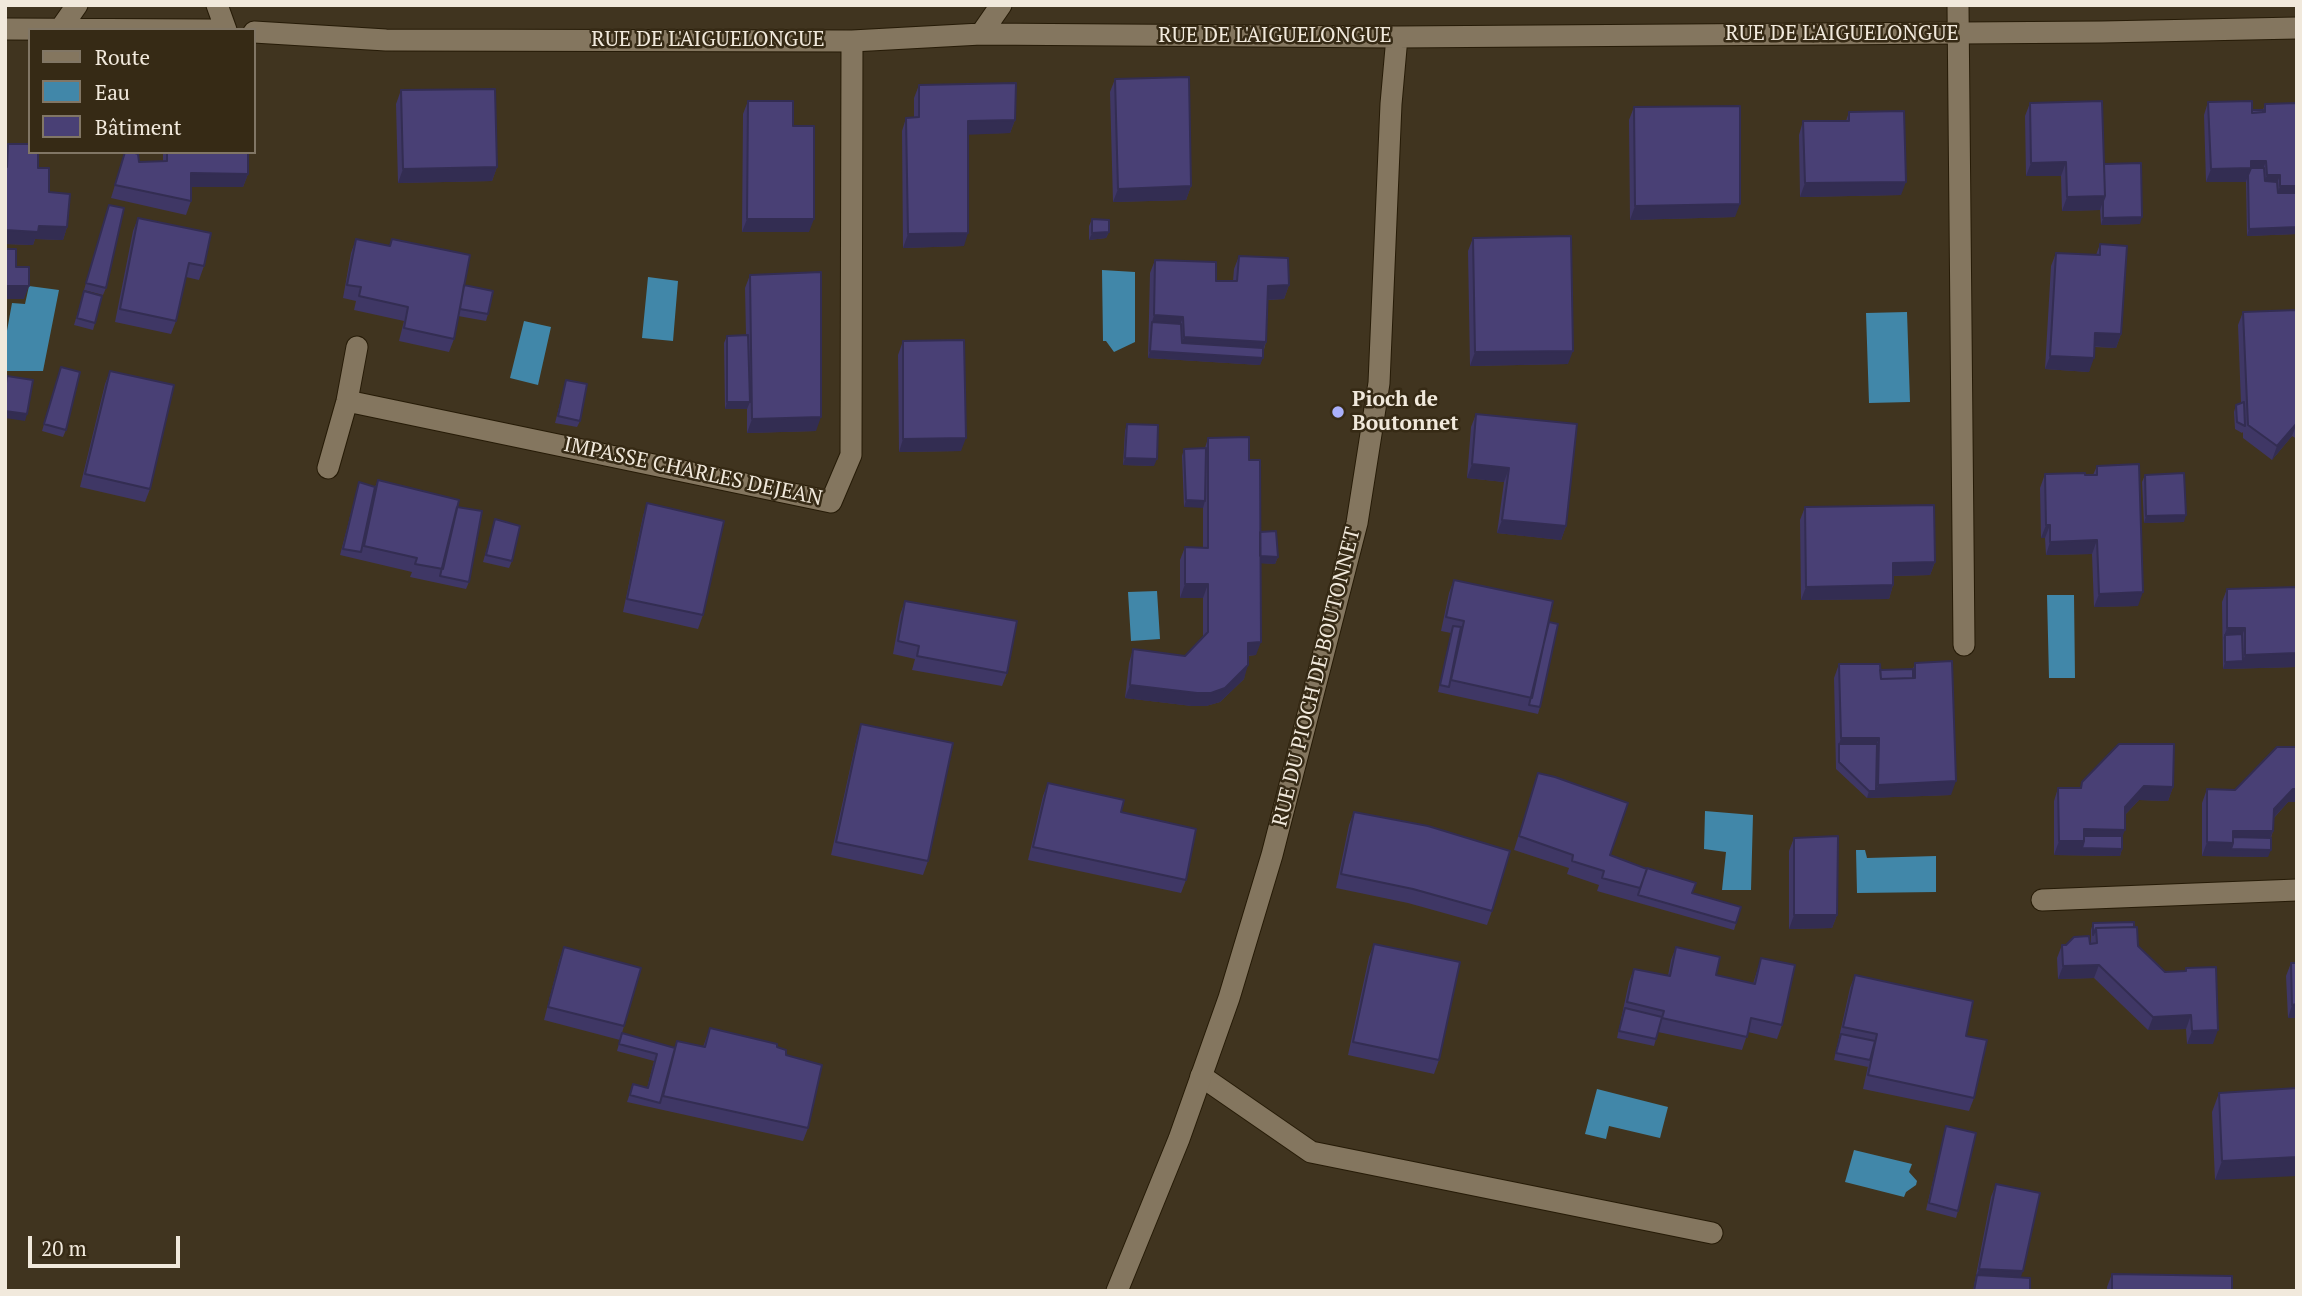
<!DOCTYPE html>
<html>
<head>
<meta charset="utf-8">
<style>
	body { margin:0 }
	#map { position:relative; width:2302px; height:1296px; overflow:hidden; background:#40341f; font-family:"PT Serif",serif }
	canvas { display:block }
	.frame { position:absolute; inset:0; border:7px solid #f1e9dc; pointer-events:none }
	.legend { position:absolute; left:28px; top:28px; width:228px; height:126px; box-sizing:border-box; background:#362a15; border:2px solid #817665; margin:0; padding:9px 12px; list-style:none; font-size:21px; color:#f1e9dc }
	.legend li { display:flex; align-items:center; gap:14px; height:35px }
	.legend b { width:35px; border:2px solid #817665 }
	.scale { position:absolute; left:28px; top:1236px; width:152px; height:32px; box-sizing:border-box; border:4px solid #f1e9dc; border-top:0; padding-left:9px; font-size:21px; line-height:24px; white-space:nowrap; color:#f1e9dc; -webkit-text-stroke:5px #362a15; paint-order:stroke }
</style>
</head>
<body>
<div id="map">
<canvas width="2302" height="1296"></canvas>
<div class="frame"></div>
<ul class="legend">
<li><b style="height:9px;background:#84765f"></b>Route</li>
<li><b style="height:19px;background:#4187a9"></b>Eau</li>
<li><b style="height:19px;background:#494075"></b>Bâtiment</li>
</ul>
<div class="scale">20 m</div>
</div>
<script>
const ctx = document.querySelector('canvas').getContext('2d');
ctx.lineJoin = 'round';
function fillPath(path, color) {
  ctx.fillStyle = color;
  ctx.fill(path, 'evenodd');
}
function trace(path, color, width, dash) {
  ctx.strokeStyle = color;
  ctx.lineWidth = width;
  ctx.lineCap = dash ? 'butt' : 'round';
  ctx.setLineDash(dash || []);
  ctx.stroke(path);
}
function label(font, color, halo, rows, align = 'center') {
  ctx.font = font + ' "PT Serif",serif';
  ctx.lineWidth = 5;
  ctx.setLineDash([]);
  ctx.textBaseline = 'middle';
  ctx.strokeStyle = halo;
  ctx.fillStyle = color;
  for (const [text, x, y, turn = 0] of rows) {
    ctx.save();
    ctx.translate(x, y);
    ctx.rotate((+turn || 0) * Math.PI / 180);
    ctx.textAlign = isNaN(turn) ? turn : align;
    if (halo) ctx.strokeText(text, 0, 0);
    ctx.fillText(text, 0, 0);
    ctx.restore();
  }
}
const water = new Path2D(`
	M1102 270 1135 272V342L1114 352 1106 341H1103Z
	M648 277 678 281 673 341 642 338Z
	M29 286 59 290 43 371H5V342L12 303 25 304Z
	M1907 312 1910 402 1869 403 1866 313Z
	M524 321 551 327 538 385 510 378Z
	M1157 591 1160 639 1131 641 1128 592Z
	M2047 595H2074L2075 678H2049Z
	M1705 811 1753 815 1751 890H1722L1726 852 1704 849Z
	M1856 850H1865L1867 858 1936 856V892L1857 893Z
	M1597 1089 1668 1107 1660 1138 1609 1126 1606 1139 1585 1134Z
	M1854 1150 1912 1164 1909 1172 1917 1181 1916 1185 1906 1192 1904 1197 1845 1182Z`);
const lane = new Path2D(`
	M1958 5 1964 645
	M2042 900 2297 890
	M1201 1076 1311 1152 1712 1233`);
const street = new Path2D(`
	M217 5 226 30
	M61 28 77 5
	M5 29 210 30
	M254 32 386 40 852 41 981 34 1397 37 2102 32 2297 28
	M981 34 1001 5
	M347 401 831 502 851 455 852 41
	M328 468 347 401 357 347
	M1117 1291 1179 1139 1229 998 1272 855 1357 523 1379 383 1391 104 1397 37`);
const wall = new Path2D(`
	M1115 79 1191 186 1186 200 1113 202 1110 92Z
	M919 85 1015 120 1010 133 968 134 964 246 903 248 902 131 906 118H914V98Z
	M401 90 497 167 492 181 398 183 396 104Z
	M748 101 793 126 809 232H742L743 114Z
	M2208 102 2252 110H2263L2265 104 2297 234 2247 236 2246 182H2206L2204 115Z
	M2030 103 2104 164 2140 224 2101 225 2100 208V210L2062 211 2061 176H2026L2025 116Z
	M1634 107 1735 217 1630 220 1629 120Z
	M1849 112 1901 195 1800 197 1799 135 1803 121H1846Z
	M8 144 38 168 49 192 67 227 63 240 35 239 33 245 5 244V151Z
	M125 152 139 162 163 161V152H248V174L243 187H191V201L186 215 111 198Z
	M107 212 106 288 103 295 84 290Z
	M138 218 204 266 199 280 186 277 176 321 171 334 115 322 133 231Z
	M1092 219 1109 232 1106 238 1089 240V226Z
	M1473 238 1568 364 1470 366 1468 251Z
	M356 239 390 246 392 239 464 285 488 314 486 321 458 316 454 339 449 352 399 341 404 321 354 310 356 301 343 298 351 253Z
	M2100 244 2121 334 2116 348 2094 347 2089 372 2045 369 2051 266 2056 253 2096 255Z
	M1239 256 1289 285 1284 299 1268 300 1266 342 1260 365 1148 358 1150 273 1155 260 1216 281H1233L1234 269Z
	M750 275 816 431 747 433V409H725L724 343 727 336 746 335 745 288Z
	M84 291 95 323 93 330 74 325Z
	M2297 310V439L2292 436 2272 460 2243 438V432L2242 433 2235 429 2234 412 2236 405 2241 403 2238 325 2243 312Z
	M903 341 961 451 899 452 898 355Z
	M110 371 150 489 145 502 80 487 105 384Z
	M59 374 66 430 63 437 42 431Z
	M566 380 580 421 577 427 555 423Z
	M1476 414 1566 526 1561 540 1497 533 1504 482 1467 478 1471 427Z
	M1127 424 1154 466 1123 465 1125 431Z
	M1208 438 1249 460 1260 532 1278 557 1275 564 1261 563 1256 655 1248 656 1244 679 1220 702 1206 706H1192L1125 698 1129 663 1133 649 1185 656 1203 637V598H1180V560L1185 547H1203V507H1184L1182 456 1184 449 1205 448Z
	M2097 466 2138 606 2094 607 2092 554 2046 555 2045 538H2041L2040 488 2045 474 2093 475Z
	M2145 475 2184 522 2144 523 2142 482Z
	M378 480 457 507 469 582 466 589 410 577 412 572 340 555 359 482 375 487Z
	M647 503 703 615 698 629 623 612 643 516Z
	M1805 507 1935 562 1930 575 1893 576V585L1889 599 1801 600 1800 520Z
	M495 519 512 561 509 568 483 562Z
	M1454 580 1549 622 1540 707 1538 714 1438 692 1451 633 1441 631 1449 593Z
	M2297 587V667L2223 669 2222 602 2227 589Z
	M905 601 1007 673 1002 686 912 670 915 659 893 654 900 615Z
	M1915 663 1951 795 1867 798 1836 769 1834 678 1839 664 1880 670 1913 669Z
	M861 724 928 861 923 875 831 855 857 737Z
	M2297 747V802H2288L2274 818 2273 831 2271 838 2268 857 2202 856V803L2207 789 2235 790Z
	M1538 773 1610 855 1692 893 1741 907 1734 930 1597 891 1599 885 1567 874 1569 868 1514 850Z
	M2082 782 2173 787 2168 801 2139 800 2125 815 2122 836V849L2120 856 2054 855V801L2058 788H2080Z
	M1048 783 1121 812 1186 880 1181 893 1028 860 1043 796Z
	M1354 812 1492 911 1487 925 1408 903 1336 888 1349 825Z
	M1794 838 1837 915 1832 928 1789 929V851Z
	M2093 923 2134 927 2138 946 2165 972 2185 971 2186 968 2213 1044H2187L2186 1029 2148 1030 2094 978 2058 979 2057 958 2062 945 2091 944V930Z
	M1374 944 1439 1060 1434 1074 1348 1055 1369 957Z
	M564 947 624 1026 622 1033 675 1048 677 1041 703 1047 710 1028 777 1047 786 1055 808 1128 803 1141 627 1102 633 1084 647 1088 654 1061 617 1051 620 1040 544 1020 559 961Z
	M1676 947 1716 975 1753 984 1761 958 1782 1025 1777 1039 1748 1032 1742 1050 1658 1032 1654 1046 1617 1038 1629 982 1634 969 1668 976 1671 960Z
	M2291 963 2297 1018H2288L2286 976Z
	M1855 975 1966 1036 1974 1098 1969 1111 1863 1089 1868 1066V1067L1834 1060 1850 988Z
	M2297 1088 2215 1180 2212 1112 2219 1093Z
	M1946 1126 1958 1211 1956 1218 1926 1210Z
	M1996 1184 2021 1278 2030 1291H1973L1991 1197Z
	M2112 1274 2232 1291H2107V1287Z`);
const shadedWall = new Path2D(`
	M1015 120 1010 133 963 135 968 121Z
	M2251 161H2266L2261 175H2248L2246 182H2206L2211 169Z
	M2066 162 2061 176H2026L2031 163Z
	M497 167 492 181 398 183 403 169Z
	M191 173 248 174 243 187H186Z
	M2267 175H2280L2275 189 2262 188Z
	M1906 182 1901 195 1800 197 1805 183Z
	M1191 186 1186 200 1113 202 1118 189Z
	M2280 186H2297V200H2275Z
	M2105 196 2100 210 2062 211 2067 197Z
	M1740 204 1735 217 1630 220 1635 206Z
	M2142 217 2140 224 2101 225 2103 218Z
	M747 219H814L809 232H742Z
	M39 226 67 227 63 240 35 239 33 245 5 244V230Z
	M2297 227V234L2247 236 2249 229Z
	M1109 232 1106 238 1089 240 1092 233Z
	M968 233 964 246 903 248 908 234Z
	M1289 285 1284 299 1263 300 1268 286Z
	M6 286H29L24 299H5Z
	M1154 315 1183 317 1178 331 1152 322Z
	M2095 333 2121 334 2116 348 2090 346Z
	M1184 337 1266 342 1261 355 1179 350Z
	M1150 351 1263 358 1260 365 1148 358Z
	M1573 351 1568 364 1470 366 1475 352Z
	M2050 356 2094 358 2089 372 2045 369Z
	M727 402H750L747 409H725Z
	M5 411 27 414 25 421 5 418Z
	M821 417 816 431 747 433 752 419Z
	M2297 423 2292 436 2272 460 2277 446Z
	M966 438 961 451 899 452 903 439Z
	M1125 458 1157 459 1154 466 1123 465Z
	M1472 464 1509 468 1504 482 1467 478Z
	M1186 500 1205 501 1203 508 1184 507Z
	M2186 515 2184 522 2144 523 2146 516Z
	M1502 520 1566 526 1561 540 1497 533Z
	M2046 525H2050L2045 538H2041Z
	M2097 540 2092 554 2046 555 2050 542Z
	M1258 556 1278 557 1275 564 1255 563Z
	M1935 562 1930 575 1888 576 1893 563Z
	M1185 584H1208L1203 598H1180Z
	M1893 585 1889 599 1801 600 1806 587Z
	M2143 592 2138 606 2094 607 2099 594Z
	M2227 628H2245L2240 641 2225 635 2222 642Z
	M1261 642 1256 655 1243 656 1248 643Z
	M2297 653V667L2223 669 2225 662 2243 661 2245 655Z
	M1248 665 1244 679 1220 702 1206 706H1192L1125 698 1130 685Z
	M1841 738H1879L1874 751 1839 744Z
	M1956 781 1951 795 1867 798 1869 791H1876L1878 785Z
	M2144 786 2173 787 2168 801 2139 800 2120 820 2125 807Z
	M2293 789H2297V802H2288L2269 823 2274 809Z
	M2084 829 2125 830 2120 843 2122 849 2120 856 2054 855 2059 841Z
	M2233 831H2273L2268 844 2271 850 2268 857 2202 856 2207 842Z
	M1794 915H1837L1832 928 1789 929Z
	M2099 965 2094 978 2058 979 2063 966Z
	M2297 1004V1018H2288L2292 1005Z
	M2191 1015 2186 1029 2148 1030 2153 1017Z
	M2218 1030 2213 1044H2187L2192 1031Z
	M2297 1157V1176L2215 1180 2222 1161Z
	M1979 1269 2023 1271 2018 1285 1977 1275 1974 1282Z`);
const building = new Path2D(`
	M1189 77 1191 186 1118 189 1115 79Z
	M1016 83 1015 120 968 121V233L908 234 906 118 919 117V85Z
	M495 89 497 167 403 169 401 90Z
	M748 101H793V126H814V219H747Z
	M2102 101 2105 196 2067 197 2066 162 2031 163 2030 103Z
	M2252 101V113L2265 112V104L2297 103V186H2280V175H2267L2266 161H2251V168L2211 169 2208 102Z
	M1740 106V204L1635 206 1634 107Z
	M2252 110H2263V112L2252 113Z
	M1904 111 1906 182 1805 183 1803 121H1849V112Z
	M8 144H30V152H38V168H49V192L70 194 67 227 39 226 38 232 5 230V167H7Z
	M125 152H132L138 154 139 162 167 161V152H248V174L191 173V201L115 185Z
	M2141 163 2142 217 2103 218V201L2105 196 2104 164Z
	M2251 168H2264L2265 181 2277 182 2278 193H2297V227L2249 229 2248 175Z
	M109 205 124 208 106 288 86 283Z
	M138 218 211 233 204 266 189 263 176 321 120 309Z
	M1092 219 1109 220V232L1092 233Z
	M1571 236 1573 351 1475 352 1473 238Z
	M356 239 390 246 392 239 470 255 454 339 404 328 408 307 359 296 361 287 347 285Z
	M2100 244 2127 246 2121 334 2095 333 2094 358 2050 356 2056 253 2100 255Z
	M5 249H16V267H29V286H6L5 294Z
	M1239 256 1288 258 1289 285 1268 286 1266 342 1184 337 1183 317 1154 315 1155 260 1216 262V281H1237Z
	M821 272V417L752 419 750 275Z
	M464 285 493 291 488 314 460 309Z
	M84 291 102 296 95 323 77 318Z
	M2297 310V423L2277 446 2248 425 2243 312Z
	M1152 322 1181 324 1182 343 1263 348V358L1150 351Z
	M748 335 750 402H727V336Z
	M964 340 966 438 903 439V341Z
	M61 367 80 372 66 430 44 424Z
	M110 371 174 385 150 489 85 474Z
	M7 376 33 380 27 414 5 411V390Z
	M566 380 587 384 580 421 558 416Z
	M2244 402 2245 426 2237 422 2236 405Z
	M1476 414 1577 424 1566 526 1502 520 1509 468 1472 464Z
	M1127 424 1158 425 1157 459 1125 458Z
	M1249 437V460H1260L1261 642 1248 643V665L1225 688 1211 693H1197L1130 685 1133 649 1185 656 1208 632V584H1185V547L1208 548V438Z
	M1206 448 1205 501 1186 500 1184 449Z
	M2139 464 2143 592 2099 594 2097 540 2050 542V525H2046L2045 474 2085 473V475H2097V466Z
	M2184 473 2186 515 2146 516 2145 475Z
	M378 480 459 500 443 569 415 564 417 558 364 546Z
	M359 482 375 487 361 552 343 549Z
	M647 503 724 521 703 615 627 599Z
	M1934 505 1935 562 1893 563V585L1806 587 1805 507Z
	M457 507 482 511 469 582 440 576Z
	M495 519 520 526 512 561 486 555Z
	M1276 531 1278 557 1260 556V532Z
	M1454 580 1553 601 1532 698 1451 680 1464 621 1446 617Z
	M2297 587V653L2245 655V628H2227V589Z
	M905 601 1017 621 1007 673 917 656 919 646 898 641Z
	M1549 622 1558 624 1540 707 1529 705Z
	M1453 626 1461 627 1449 687 1440 685Z
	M2242 634 2243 661 2225 662V635Z
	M1952 661 1956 781 1878 785 1879 738H1841L1839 664H1880L1881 679 1915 678V663Z
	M1913 669V678L1881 679 1880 670Z
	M861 724 953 743 928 861 836 842Z
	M1839 744H1877L1876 791H1869L1839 762Z
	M2119 744H2174L2173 787 2144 786 2125 807V830L2084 829V841H2059L2058 788H2081L2082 782Z
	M2277 747H2297V789H2293L2274 809 2273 831H2233V843L2207 842V789L2235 790Z
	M1538 773 1555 777 1628 803 1610 855 1647 869 1640 888 1602 878 1604 871 1572 861 1573 855 1519 836Z
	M1048 783 1124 800 1121 812 1196 829 1186 880 1033 847Z
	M1354 812 1428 826 1510 851 1492 911 1413 889 1341 874Z
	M1838 836 1837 915H1794V838Z
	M2084 836H2122V849L2082 848 2084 841Z
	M2233 837 2271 838V850L2231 849 2233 843Z
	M1647 868 1696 883 1692 893 1741 907 1736 923 1638 895Z
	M2134 922V927L2096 928 2093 935V923Z
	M2137 927 2138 946 2165 972 2186 971V968L2216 967 2218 1030 2192 1031 2191 1015 2153 1017 2099 965 2063 966 2062 945H2066L2074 937 2089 936 2090 944 2097 943 2096 928Z
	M1374 944 1460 962 1439 1060 1353 1042Z
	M564 947 641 968 624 1026 548 1007Z
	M1676 947 1720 957 1716 975 1755 984 1761 958 1795 965 1782 1025 1751 1018 1747 1037 1662 1018 1664 1011 1627 1002 1634 969 1670 976Z
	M2291 963H2297V1004L2292 1005Z
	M1855 975 1973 1001 1966 1036 1987 1040 1974 1098 1868 1075 1877 1034 1843 1027Z
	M1625 1008 1662 1017 1656 1039 1619 1031Z
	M710 1028 777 1044V1047L786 1050V1055L822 1065 808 1128 663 1096 677 1041 705 1047Z
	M622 1033 675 1048 660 1103 630 1095 633 1084 648 1088 657 1054 619 1044Z
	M1841 1034 1875 1041 1870 1060 1836 1053Z
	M2297 1088V1157L2222 1161 2219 1093Z
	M1946 1126 1976 1133 1958 1211 1929 1203Z
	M1996 1184 2040 1193 2023 1271 1979 1269Z
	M2112 1274 2232 1276V1291H2112Z
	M1977 1275 2030 1278V1291H1974Z`);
const markers = [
	[1338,412,7,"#aab0fb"]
];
const streetNames = [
	["RUE DE L'AIGUELONGUE",1842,34],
	["RUE DE L'AIGUELONGUE",1275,36],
	["RUE DE L'AIGUELONGUE",708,40],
	["IMPASSE CHARLES DEJEAN",693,472,12],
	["RUE DU PIOCH DE BOUTONNET",1317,677,-76]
];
const poiNames = [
	["Pioch de",1352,400],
	["Boutonnet",1352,424]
];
fillPath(water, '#4187a9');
trace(lane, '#261b07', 23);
trace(street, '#261b07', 23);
trace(lane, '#84765f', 21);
trace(street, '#84765f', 21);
fillPath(wall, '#3f3765');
fillPath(shadedWall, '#332d52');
fillPath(building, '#494075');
trace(building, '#332d52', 2);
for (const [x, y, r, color] of markers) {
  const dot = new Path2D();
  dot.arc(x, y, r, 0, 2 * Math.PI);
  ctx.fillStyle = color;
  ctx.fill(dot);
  trace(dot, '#362a15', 2.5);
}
label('21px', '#f1e9dc', '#362a15', streetNames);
label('bold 21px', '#f1e9dc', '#362a15', poiNames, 'left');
</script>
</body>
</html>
